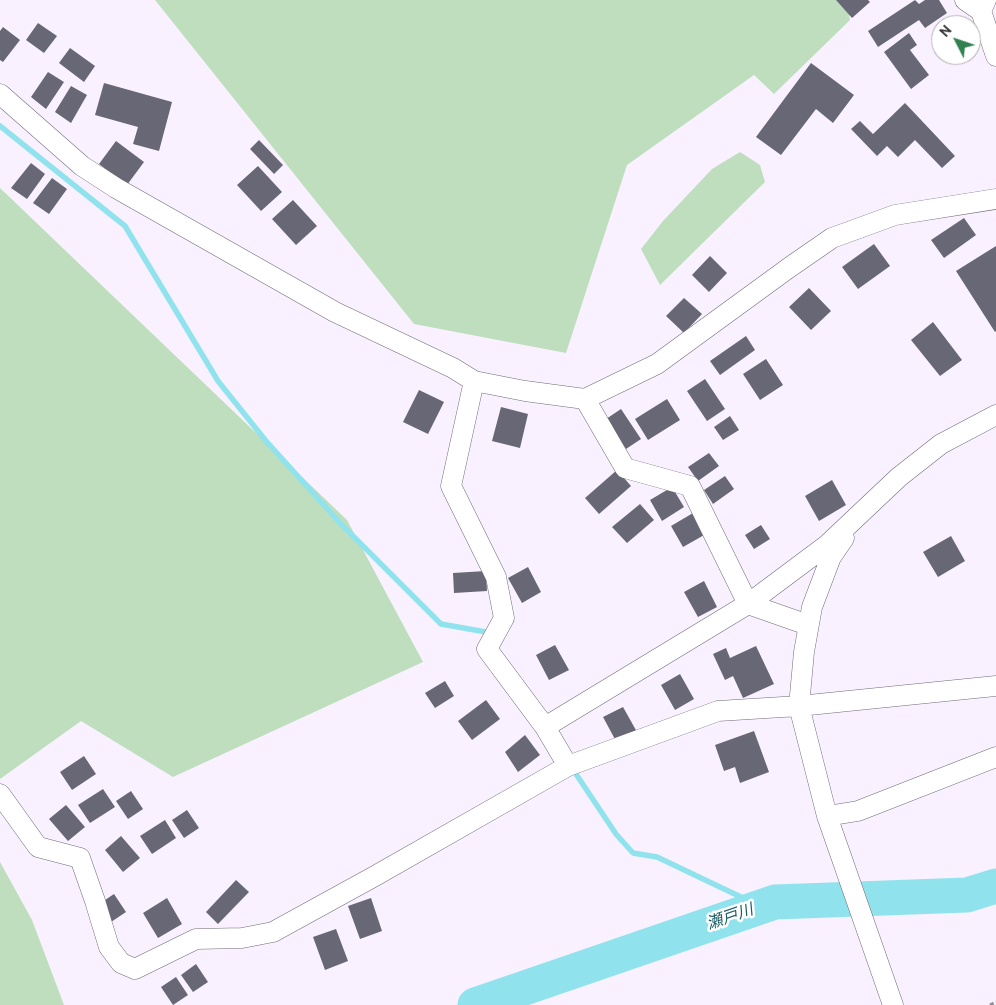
<!DOCTYPE html>
<html>
<head>
<meta charset="utf-8">
<style>
	body { margin:0 }
	#map { position:relative; width:996px; height:1005px; overflow:hidden; background:#f9f1ff; font-family:Cabin,sans-serif }
	canvas { display:block }
	.north { position:absolute; left:931px; top:15px; width:50px; height:50px; box-sizing:border-box; background:#fff; border:1px solid #aeadaf; border-radius:50%; rotate:311deg; font-size:14px; font-weight:700; line-height:20px; text-align:center; color:#343136 }
	.north::after { content:''; display:block; margin:auto; width:18px; height:22px; background:#328151; clip-path:polygon(50% 0,100% 100%,50% 72%,0 100%) }
</style>
</head>
<body>
<div id="map">
<canvas width="996" height="1005"></canvas>
<div class="north">N</div>
</div>
<script>
const ctx = document.querySelector('canvas').getContext('2d');
ctx.lineJoin = 'round';
function fillPath(path, color) {
  ctx.fillStyle = color;
  ctx.fill(path, 'evenodd');
}
function trace(path, color, width, dash) {
  ctx.strokeStyle = color;
  ctx.lineWidth = width;
  ctx.lineCap = dash ? 'butt' : 'round';
  ctx.setLineDash(dash || []);
  ctx.stroke(path);
}
function label(font, color, halo, rows, align = 'center') {
  ctx.font = font + ' Cabin,"Noto Sans JP",sans-serif';
  ctx.lineWidth = 5;
  ctx.setLineDash([]);
  ctx.textBaseline = 'middle';
  ctx.strokeStyle = halo;
  ctx.fillStyle = color;
  for (const [text, x, y, turn = 0] of rows) {
    ctx.save();
    ctx.translate(x, y);
    ctx.rotate((+turn || 0) * Math.PI / 180);
    ctx.textAlign = isNaN(turn) ? turn : align;
    if (halo) ctx.strokeText(text, 0, 0);
    ctx.fillText(text, 0, 0);
    ctx.restore();
  }
}
const green = new Path2D(`
	M155 0H847L850 20 774 94 754 75 627 165 566 353 414 324Z
	M740 152 760 165 765 182 660 285 641 249 663 221 712 169Z
	M0 188 347 520 423 662 173 777 81 721 0 779Z
	M0 862 32 920 64 1005H0Z`);
const stream = new Path2D(`
	M0 126 125 226 218 381 266 441 341 524 441 624 486 632 489 638
	M572 768 616 834 633 853 657 857 743 898 775 902`);
const river = new Path2D(`
	M475 1005 775 902 967 895 996 886`);
const building = new Path2D(`
	M836 0H868L870 2 852 18Z
	M915 0 919 4 925 0H939L947 13 925 28 919 20 878 47 868 31Z
	M38 23 57 36 44 53 26 40Z
	M3 27 20 40 3 62 0 60V31Z
	M909 33 917 45 910 50 929 75 911 89 884 52Z
	M70 48 95 66 84 82 59 63Z
	M811 63 854 95 833 123 816 109 781 155 756 137Z
	M48 72 64 82 46 109 31 97Z
	M104 83 172 102 159 151 133 144 138 127 95 115Z
	M71 86 87 95 71 123 55 112Z
	M905 103 955 156 942 168 915 140 898 157 887 146 877 156 851 129 860 121 873 134Z
	M259 140 283 165 274 174 250 149Z
	M116 141 144 162 127 185 99 164Z
	M31 163 45 174 27 199 11 188Z
	M258 166 282 192 261 211 237 185Z
	M52 178 67 189 49 214 33 203Z
	M293 200 317 226 296 245 272 219Z
	M964 218 976 235 944 258 931 240Z
	M874 244 890 266 858 289 842 267Z
	M996 246V331L995 332 956 271Z
	M710 256 727 273 709 292 692 275Z
	M809 288 831 311 811 330 789 307Z
	M684 298 702 314 684 333 666 316Z
	M933 322 962 360 940 376 911 340Z
	M746 336 755 350 720 375 710 361Z
	M766 359 783 385 760 400 743 374Z
	M705 379 725 409 707 421 687 391Z
	M419 390 444 402 428 434 403 422Z
	M667 399 680 420 648 440 635 419Z
	M501 407 528 414 520 448 492 441Z
	M621 409 641 439 626 449 606 419Z
	M730 416 739 430 723 440 714 427Z
	M709 453 719 466 698 481 688 467Z
	M617 470 631 486 599 514 585 498Z
	M725 476 734 489 713 504 704 490Z
	M832 480 846 505 819 521 805 496Z
	M672 487 684 507 662 521 650 500Z
	M640 504 654 520 627 543 612 527Z
	M693 513 706 534 683 547 671 526Z
	M761 525 770 539 754 549 745 535Z
	M951 536 965 561 938 577 923 552Z
	M528 567 541 592 522 603 508 578Z
	M486 571 487 591 454 593 453 573Z
	M704 581 717 607 698 617 684 592Z
	M555 645 569 670 549 680 536 655Z
	M756 646 774 684 743 698 733 676 725 680 713 654 726 648 730 658Z
	M680 674 694 699 675 710 661 685Z
	M445 681 454 696 435 708 425 693Z
	M486 700 500 719 472 740 458 721Z
	M623 707 637 732 617 743 603 717Z
	M754 731 769 772 740 783 735 767 724 771 715 745Z
	M525 735 540 755 518 772 505 752Z
	M84 756 96 774 72 790 60 772Z
	M103 789 115 807 90 823 78 805Z
	M131 791 143 809 128 819 116 801Z
	M66 805 85 827 68 841 49 819Z
	M187 810 199 828 184 838 172 820Z
	M165 820 176 838 152 854 140 836Z
	M121 836 140 858 123 872 105 850Z
	M236 880 249 892 218 924 206 912Z
	M114 894 126 912 111 922 99 904Z
	M167 898 182 924 158 938 143 913Z
	M371 898 382 931 360 939 348 906Z
	M336 929 348 961 325 970 313 937Z
	M196 964 208 982 193 992 181 975Z
	M176 977 188 995 173 1005 161 987Z`);
const path = new Path2D(`
	M990 1005 996 1002`);
const minor = new Path2D(`
	M965 0 981 11
	M986 0 981 11 996 56
	M0 94 82 166 116 188 335 312 453 368 474 381 525 391 585 399 657 364 790 267 832 238 895 215 996 199
	M474 381 451 486 496 577 504 618 487 649 545 727 568 766
	M585 399 625 468 690 486 748 604 808 625
	M844 538 831 557 812 607 804 652 799 706 827 816 893 1005
	M545 727 748 604 827 545 899 477 941 444 996 415
	M0 794 38 847 80 858 95 901 109 947 121 963 135 969 196 939 242 938 273 932 375 876 568 766 718 711 799 706 996 686
	M827 816 858 811 996 757`);
const waterNames = [
	["瀬戸川",730,917,-19]
];
fillPath(green, '#bfdebe');
trace(stream, '#90e3ed', 5.5);
trace(river, '#90e3ed', 35);
fillPath(building, '#676775');
trace(minor, '#716a76', 21);
trace(path, '#928c95', 3, [4, 2.5]);
trace(minor, '#fff', 20);
label('italic 16px', '#185d65', '#fff', waterNames);
</script>
</body>
</html>
